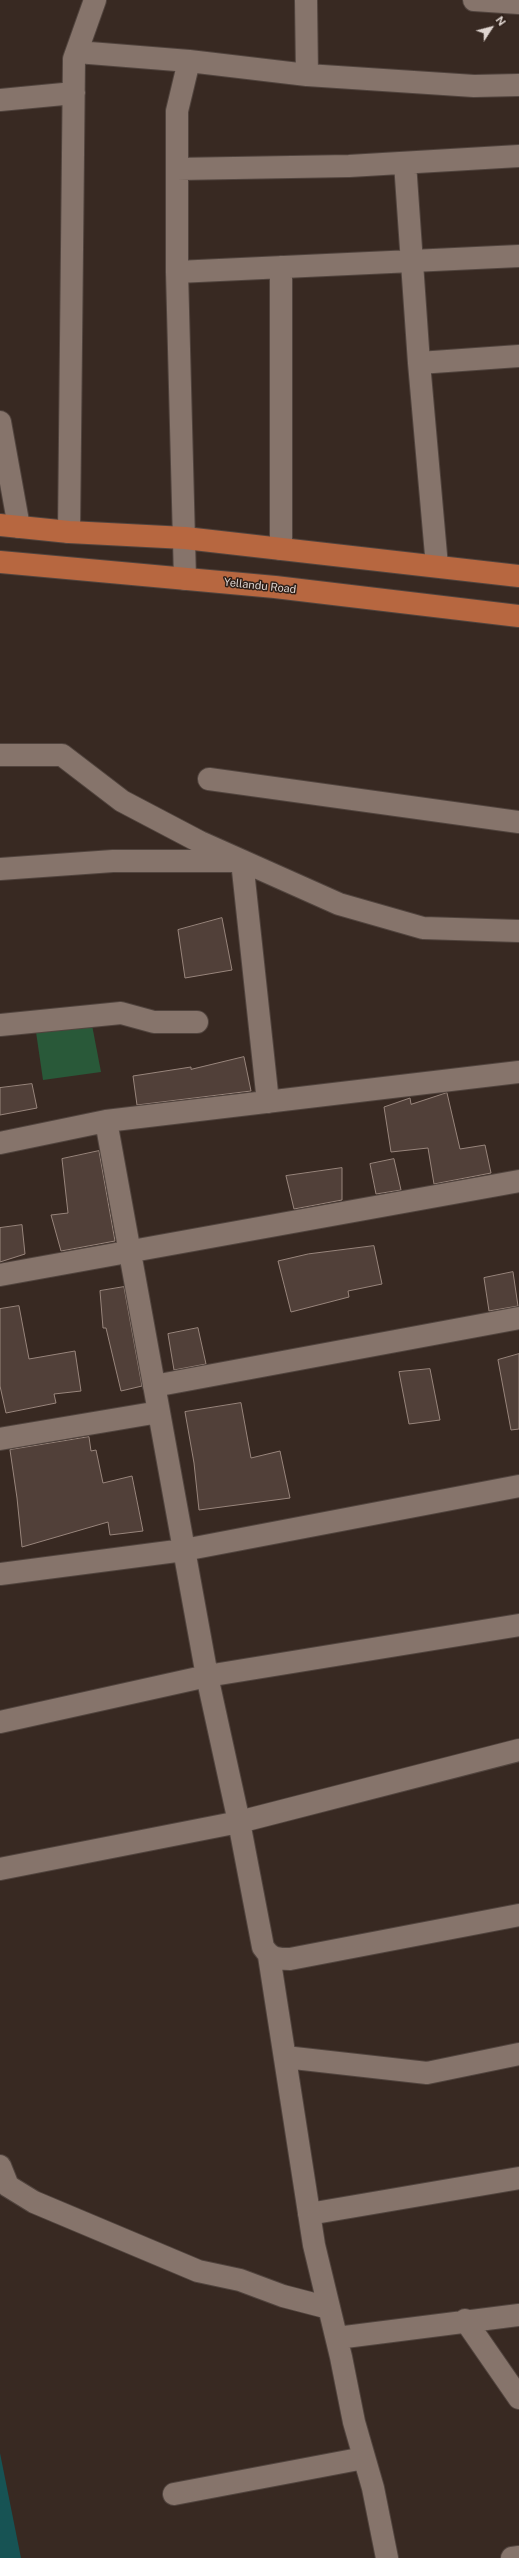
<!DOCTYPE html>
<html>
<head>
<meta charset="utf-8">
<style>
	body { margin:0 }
	#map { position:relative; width:519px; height:2558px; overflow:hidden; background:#382922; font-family:"Public Sans",sans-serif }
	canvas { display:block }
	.north { position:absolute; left:471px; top:8px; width:40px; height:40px; -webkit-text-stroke:3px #2e1f18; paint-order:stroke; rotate:54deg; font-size:11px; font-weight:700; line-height:16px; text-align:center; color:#dfd5d0 }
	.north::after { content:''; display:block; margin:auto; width:14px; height:18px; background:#dfd5d0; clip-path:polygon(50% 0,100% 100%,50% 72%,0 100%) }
</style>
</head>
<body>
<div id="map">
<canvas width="519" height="2558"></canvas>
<div class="north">N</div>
</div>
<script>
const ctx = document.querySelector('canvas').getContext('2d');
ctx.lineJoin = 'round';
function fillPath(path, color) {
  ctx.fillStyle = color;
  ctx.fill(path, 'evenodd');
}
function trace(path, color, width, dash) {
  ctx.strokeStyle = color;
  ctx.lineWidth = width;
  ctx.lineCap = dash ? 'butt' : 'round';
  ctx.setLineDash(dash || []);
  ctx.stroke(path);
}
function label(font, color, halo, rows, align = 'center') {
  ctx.font = font + ' "Public Sans",sans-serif';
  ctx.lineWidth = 3;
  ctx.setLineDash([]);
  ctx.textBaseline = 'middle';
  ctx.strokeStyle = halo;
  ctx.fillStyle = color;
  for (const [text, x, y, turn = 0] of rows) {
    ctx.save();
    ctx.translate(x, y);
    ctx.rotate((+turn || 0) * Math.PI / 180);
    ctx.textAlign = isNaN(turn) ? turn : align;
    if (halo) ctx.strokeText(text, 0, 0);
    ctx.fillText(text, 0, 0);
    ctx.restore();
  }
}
const green = new Path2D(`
	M92 1025 101 1072 43 1080 36 1032Z`);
const water = new Path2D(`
	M0 2453 21 2558H0Z`);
const building = new Path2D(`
	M222 918 232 970 185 978 178 930Z
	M244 1057 251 1091 137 1105 133 1076 191 1067V1069Z
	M32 1084 37 1108 0 1115V1088Z
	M447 1093 460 1149 485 1145 491 1173 434 1184 428 1148 391 1152 384 1107 410 1098 411 1104Z
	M99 1151 115 1241 61 1251 51 1215 68 1213 62 1159Z
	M394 1159 401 1190 376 1194 370 1164Z
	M342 1168V1200L294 1209 286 1176Z
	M22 1225 25 1254 0 1262V1228Z
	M374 1246 382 1284 348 1291 349 1297 291 1312 278 1261 308 1254Z
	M513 1272 518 1306 489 1311 484 1278Z
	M124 1287 142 1386 121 1391 106 1328H103L100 1291Z
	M19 1306 29 1359 75 1351 81 1391 54 1394 56 1403 6 1413 0 1386V1309Z
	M198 1328 206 1364 174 1370 168 1334Z
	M519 1354V1429L511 1430 498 1360Z
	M430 1369 440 1420 409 1424 399 1372Z
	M241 1403 251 1458 280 1451 290 1498 199 1510 194 1463 185 1412Z
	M89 1437 91 1451 96 1450 103 1483 132 1476 143 1531 110 1535 108 1522 22 1547 17 1498 10 1450Z`);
const minor = new Path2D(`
	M474 0 519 3
	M77 52 189 61
	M307 75 474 86 519 85
	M0 100 74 93
	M405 163 419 363 437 566
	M177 169 349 166 519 156
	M177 272 519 256
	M419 363 519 356
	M0 422 19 527
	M69 532 74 59 95 0
	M281 549V267
	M185 579 177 272V111L189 61 307 75 306 0
	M0 755H62L122 801 200 842 339 904 423 928 519 931
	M209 779 519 822
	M0 869 113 861H242L268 1102
	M0 1025 121 1013 154 1022H197
	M106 1121 207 1676 239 1822 263 1947C271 1959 277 1959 290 1959L519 1915
	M0 1143 106 1121 519 1072
	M0 1275 519 1181
	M154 1386 519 1318
	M0 1439 159 1412
	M0 1574 184 1550 519 1486
	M0 1722 207 1676 519 1625
	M0 1869 239 1822 519 1750
	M269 1956 314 2245 341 2357 354 2422 373 2488 387 2558
	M285 2057 427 2073 519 2054
	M0 2166 8 2186 34 2202 198 2271 240 2280 283 2296 329 2308
	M309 2214 519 2178
	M465 2320 519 2398
	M337 2338 519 2315
	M174 2494 364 2458
	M512 2558 519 2557`);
const major = new Path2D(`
	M0 525 69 532 185 538 519 576
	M0 562 275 587 519 616`);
const streetNames = [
	["Yellandu Road",260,586,6]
];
fillPath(green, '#295939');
fillPath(water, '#175354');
fillPath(building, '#514039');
trace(building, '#98857c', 1);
trace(minor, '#51443e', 24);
trace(major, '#51443e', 24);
trace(minor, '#86746b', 22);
trace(major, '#b76740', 22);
label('11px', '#dfd5d0', '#2e1f18', streetNames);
</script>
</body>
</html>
